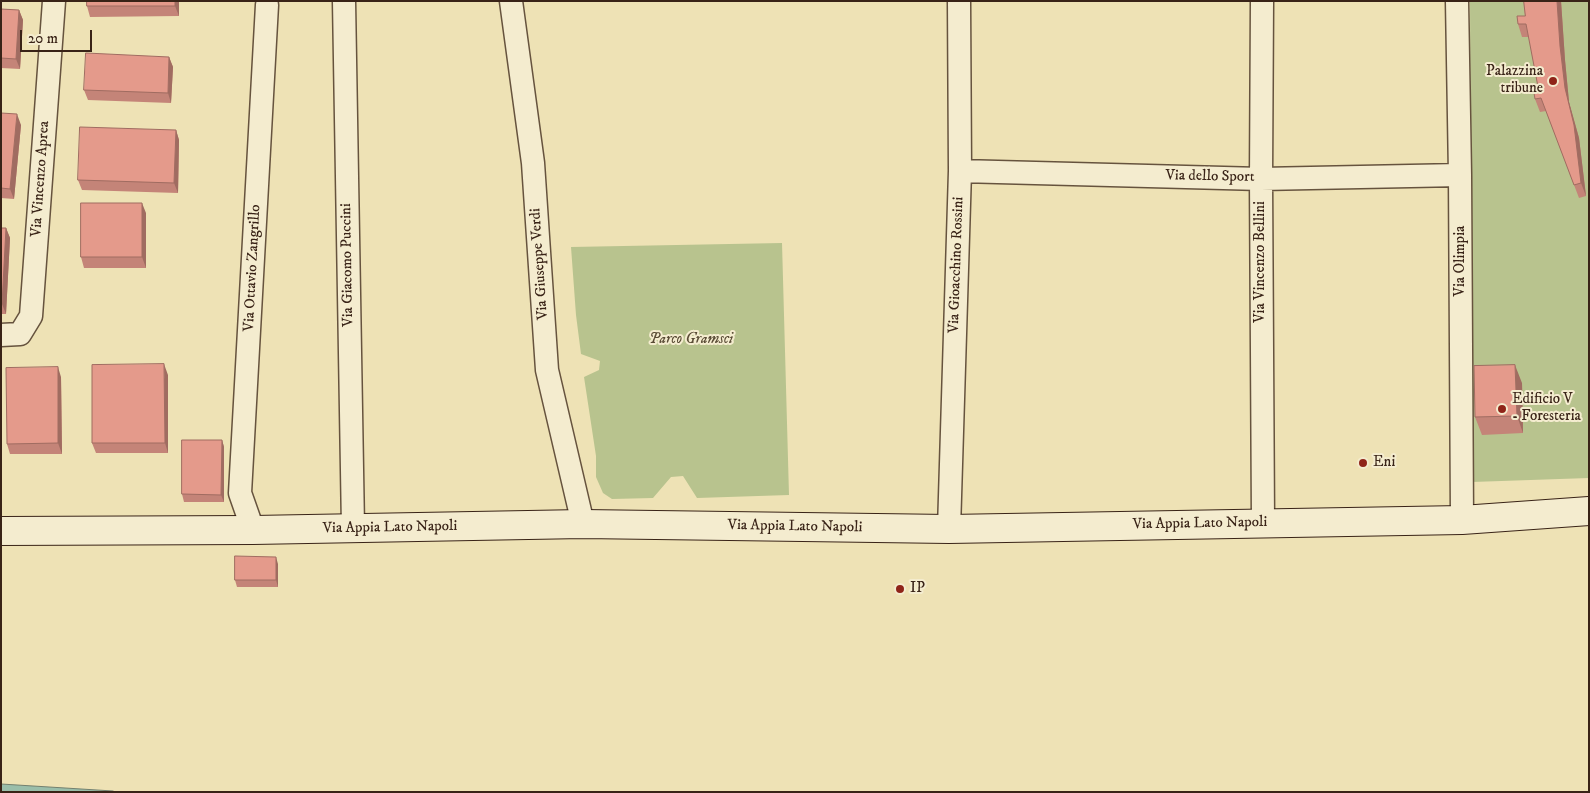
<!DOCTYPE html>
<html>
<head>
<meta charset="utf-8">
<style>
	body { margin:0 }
	#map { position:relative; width:1590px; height:793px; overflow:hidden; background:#eee2b5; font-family:"IM FELL DW Pica",serif }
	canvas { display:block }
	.frame { position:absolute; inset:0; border:2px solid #392317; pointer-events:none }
	.scale { position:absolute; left:20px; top:30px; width:72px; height:22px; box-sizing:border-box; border:2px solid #392317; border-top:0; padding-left:6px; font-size:15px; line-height:18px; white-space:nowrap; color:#392317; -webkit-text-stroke:4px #f4eccf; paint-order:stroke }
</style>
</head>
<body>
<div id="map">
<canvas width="1590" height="793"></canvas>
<div class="frame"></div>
<div class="scale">20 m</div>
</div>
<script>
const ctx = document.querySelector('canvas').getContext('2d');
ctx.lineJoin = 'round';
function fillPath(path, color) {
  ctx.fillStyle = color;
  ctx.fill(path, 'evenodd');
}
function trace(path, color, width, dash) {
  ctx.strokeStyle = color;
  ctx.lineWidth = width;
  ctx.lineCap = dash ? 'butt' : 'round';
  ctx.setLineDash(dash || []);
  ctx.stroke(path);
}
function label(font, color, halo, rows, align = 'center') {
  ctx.font = font + ' "IM FELL DW Pica",serif';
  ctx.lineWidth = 4;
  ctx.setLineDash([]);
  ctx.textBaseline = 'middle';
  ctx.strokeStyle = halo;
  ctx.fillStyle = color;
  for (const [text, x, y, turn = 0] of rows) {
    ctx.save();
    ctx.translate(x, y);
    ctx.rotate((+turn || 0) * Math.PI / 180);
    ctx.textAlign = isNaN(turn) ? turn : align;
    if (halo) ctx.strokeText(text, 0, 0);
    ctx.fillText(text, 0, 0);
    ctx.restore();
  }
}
const green = new Path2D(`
	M1470 1H1589V478L1472 482Z
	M782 243 789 495 697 498 683 476 671 477 653 498 612 499 603 493 596 477V456L584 377 599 370 600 361 581 354 576 315 571 247Z`);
const water = new Path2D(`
	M1 784 113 791 115 792H1Z`);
const street = new Path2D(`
	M344 1 353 528
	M511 1 533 163 547 370 583 524
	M1262 1 1261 179 1263 523
	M1457 1 1460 175 1462 520
	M960 171 1261 179 1460 175
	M1 335 20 334 31 316 54 1
	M949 529 960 171 959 1
	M253 530 240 493 267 5`);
const secondary = new Path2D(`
	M1 531 253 530 583 524 949 529 1462 520 1589 511`);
const wall = new Path2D(`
	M87 1H179V16L90 17 87 6Z
	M1524 1H1561L1565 60 1569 102 1579 138 1586 196 1579 198 1546 111 1540 112 1535 99 1539 92 1529 37H1522L1518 24 1525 16Z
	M1 9 19 10 23 20 20 69 1 68Z
	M169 57 173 67 171 103 88 100 84 90Z
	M1 113 21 125 14 199 1 198Z
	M176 130 179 140 178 193 82 190 78 180Z
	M146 213V268H84L81 257Z
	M1 228H6L10 238 6 314H1Z
	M168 375V453H96L92 443Z
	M61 377 62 454H10L7 444Z
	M1522 383 1523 433 1482 435 1475 417Z
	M222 440 224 447V502H184L182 494Z
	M278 564V587H237L235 580Z`);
const shadedWall = new Path2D(`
	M175 1H179V16L175 6Z
	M1557 1H1561L1565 60 1569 102 1579 138 1586 196 1581 183 1565 88 1560 46Z
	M19 10 23 20 20 69 16 59Z
	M169 57 173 67 171 103 168 93Z
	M17 114 21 125 14 199 10 189Z
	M176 130 179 140 178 193 174 183Z
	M142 203 146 213V268L142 257Z
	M6 228 10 238 6 314 2 304Z
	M164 364 168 375V453L165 443Z
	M1515 365 1522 383 1523 433 1517 416Z
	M58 367 61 377 62 454 58 443Z
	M222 440 224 447V502L221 495Z
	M276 557 278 564V587L276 580Z`);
const building = new Path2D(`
	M87 1H175V6H87Z
	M1524 1H1557L1560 46 1565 88 1574 125 1581 183 1574 185 1541 98 1535 99 1534 93 1539 92 1526 24H1518L1517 16H1525Z
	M1 9 19 10 16 59 1 58Z
	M86 53 169 57 168 93 84 90Z
	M1 113 17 114 10 189 1 188Z
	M80 127 176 130 174 183 78 180Z
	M81 203H142V257H81Z
	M1 228H6L2 304H1Z
	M164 364 165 443H92V365Z
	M1515 365 1517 416 1475 417 1474 366Z
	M58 367V443L7 444 6 368Z
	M182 440H222L221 495 182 494Z
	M235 556 276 557V580H235Z`);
const markers = [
	[1553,81,5,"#8f2418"],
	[1502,409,5,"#8f2418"],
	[1363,463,5,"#8f2418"],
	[900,589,5,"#8f2418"]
];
const poiNames = [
	["Palazzina",1543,72,"right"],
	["tribune",1543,89,"right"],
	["Edificio V",1512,400],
	["- Foresteria",1512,417],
	["Eni",1373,463],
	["IP",910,589]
];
const streetNames = [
	["Via dello Sport",1210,177,1],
	["Via Vincenzo Aprea",41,179,-86],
	["Via Olimpia",1461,261,-90],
	["Via Vincenzo Bellini",1261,262,-90],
	["Via Giuseppe Verdi",540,264,-94],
	["Via Giacomo Puccini",348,265,-91],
	["Via Gioacchino Rossini",957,265,-88],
	["Via Ottavio Zangrillo",253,268,-87],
	["Via Appia Lato Napoli",1200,524,-1],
	["Via Appia Lato Napoli",795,527,1],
	["Via Appia Lato Napoli",390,528,-1]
];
const parkNames = [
	["Parco Gramsci",691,340]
];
fillPath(green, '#b8c38e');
fillPath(water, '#9abeaa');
trace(water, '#73806f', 1);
trace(street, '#66533e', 25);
trace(secondary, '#392317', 30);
trace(street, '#f4eccf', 22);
trace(secondary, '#f4eccf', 28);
fillPath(wall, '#c48478');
fillPath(shadedWall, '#a06c61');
fillPath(building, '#e49a8b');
trace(building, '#a06c61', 1);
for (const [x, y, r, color] of markers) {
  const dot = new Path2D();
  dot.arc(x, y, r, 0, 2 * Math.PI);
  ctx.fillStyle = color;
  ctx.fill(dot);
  trace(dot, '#f4eccf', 2);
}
label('15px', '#392317', '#f4eccf', poiNames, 'left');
label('15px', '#392317', '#f4eccf', streetNames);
label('italic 15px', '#594b35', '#f4eccf', parkNames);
</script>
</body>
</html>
